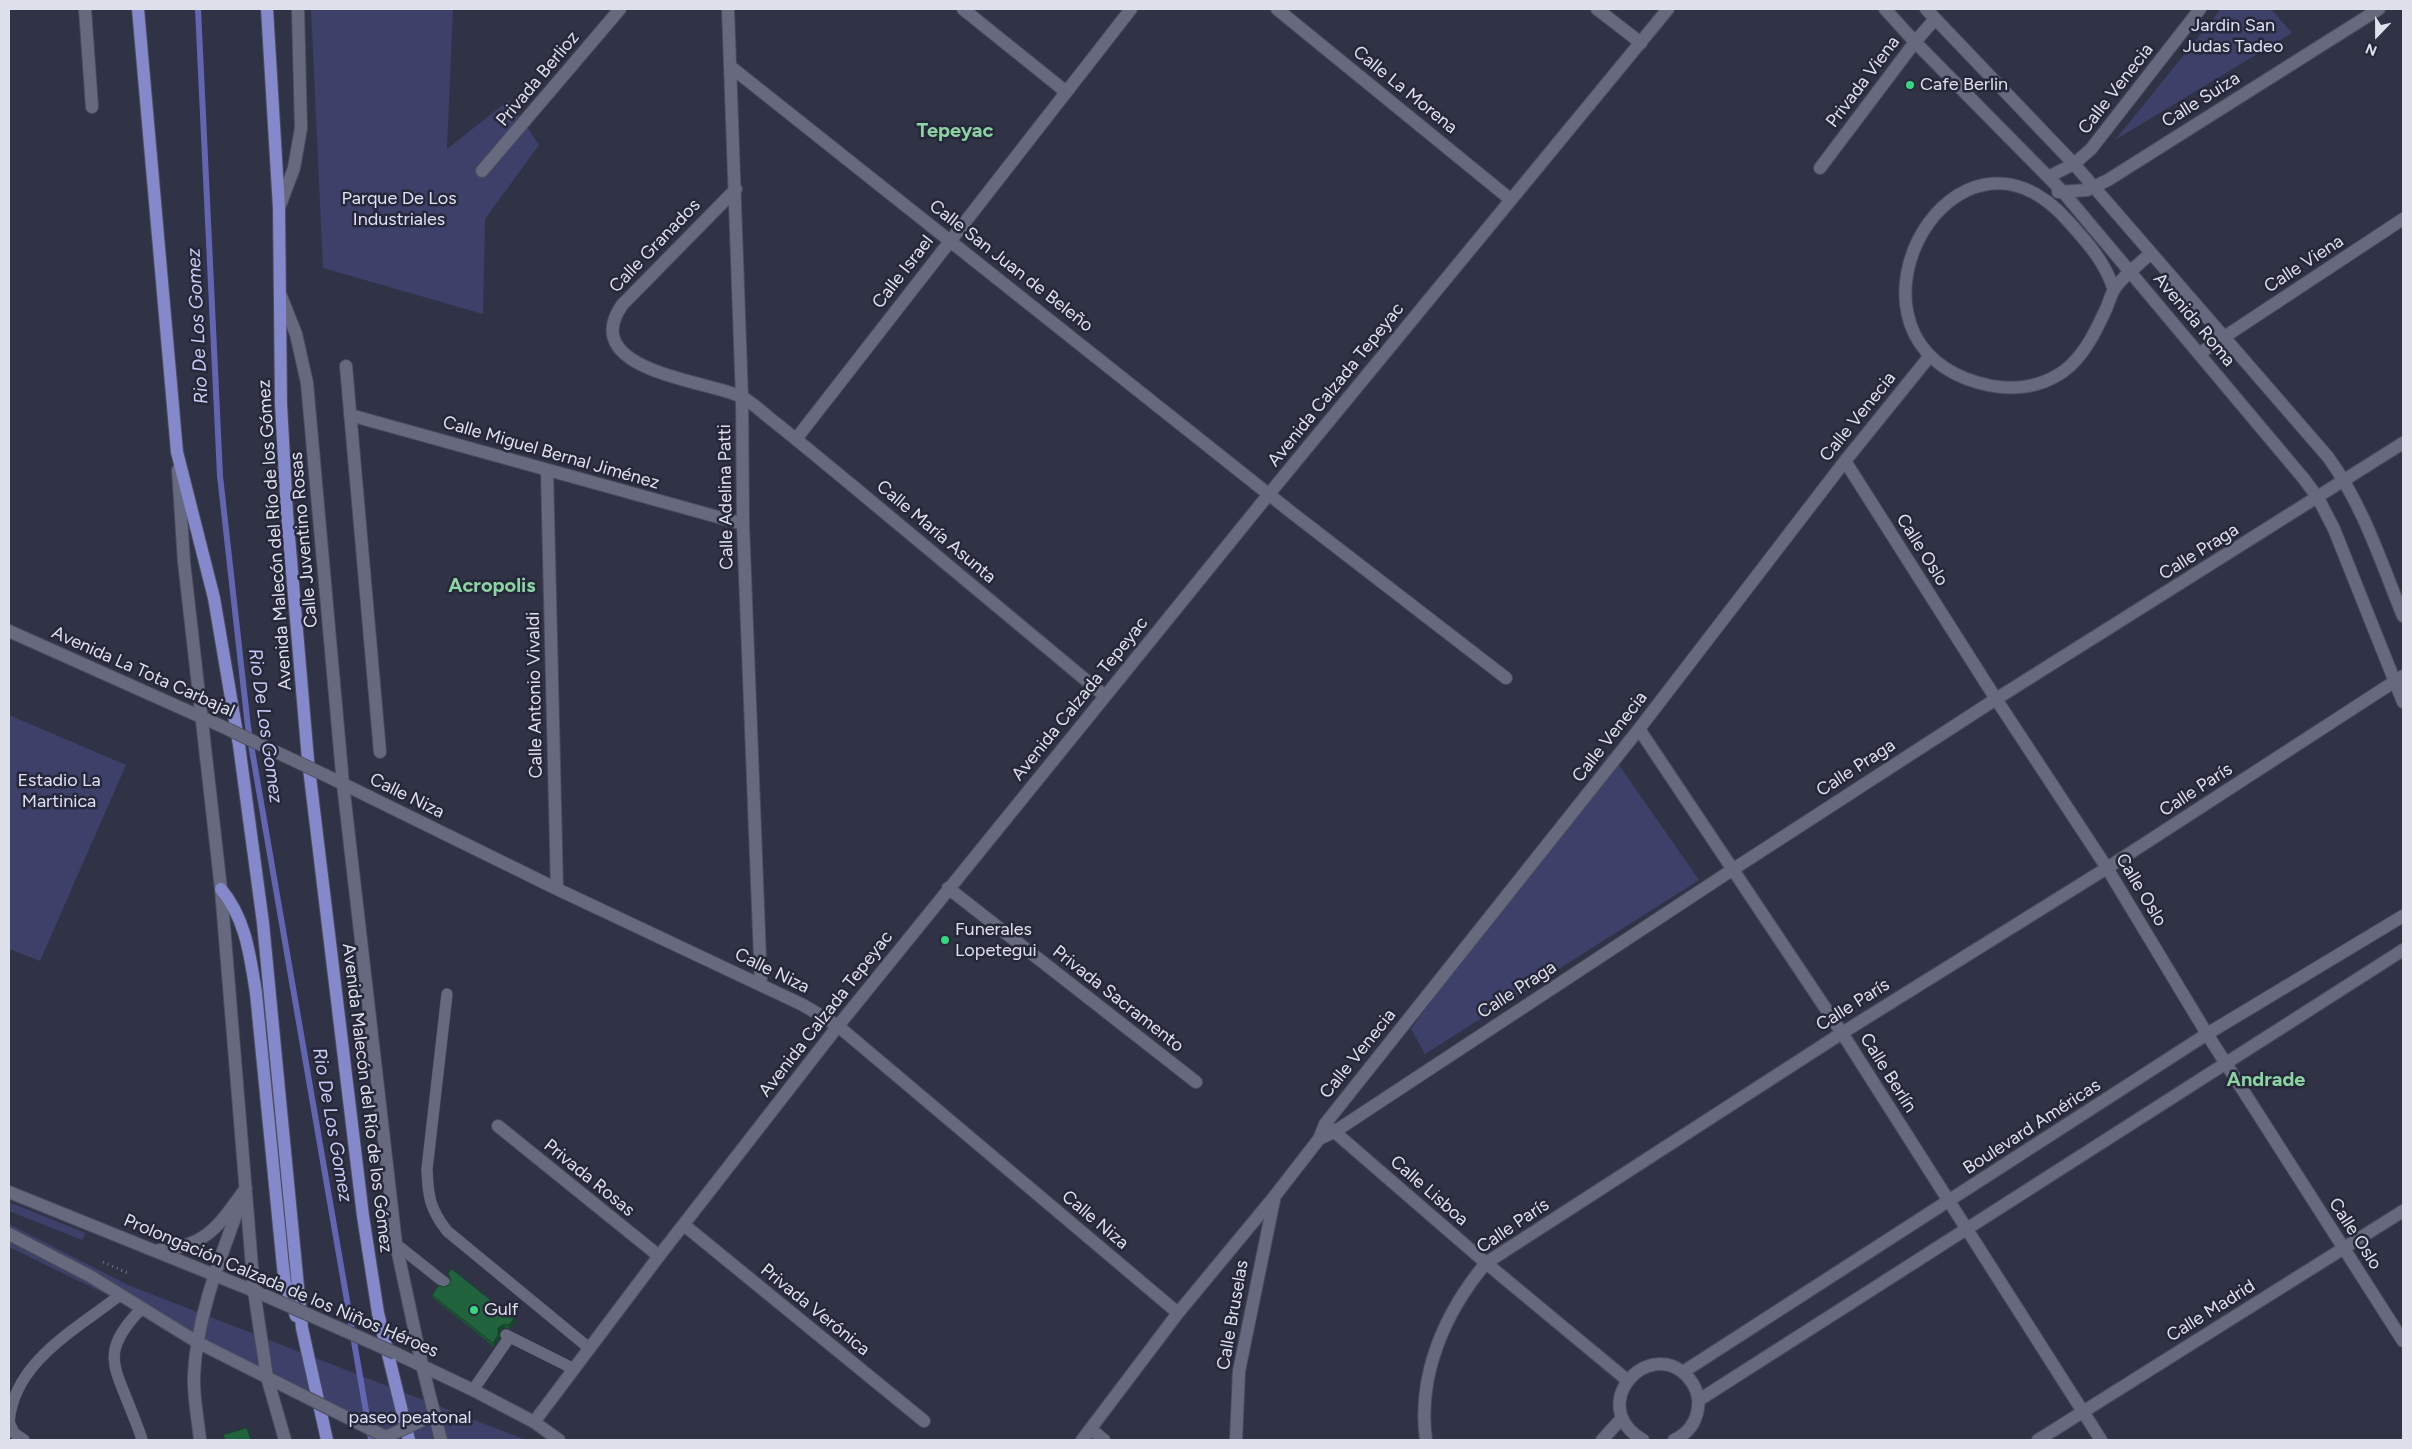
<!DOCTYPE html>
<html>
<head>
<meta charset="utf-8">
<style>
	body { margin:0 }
	#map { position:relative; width:2412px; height:1449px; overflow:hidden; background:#303245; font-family:Figtree,sans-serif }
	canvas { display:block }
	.frame { position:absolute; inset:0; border:10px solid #dee0ec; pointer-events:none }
	.north { position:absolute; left:2352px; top:10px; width:50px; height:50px; -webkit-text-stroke:4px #26283a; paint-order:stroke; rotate:202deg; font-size:14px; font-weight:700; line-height:20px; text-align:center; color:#dee0ec }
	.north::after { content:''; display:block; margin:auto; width:18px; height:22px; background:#dee0ec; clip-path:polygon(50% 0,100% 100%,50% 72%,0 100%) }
</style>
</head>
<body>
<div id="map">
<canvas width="2412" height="1449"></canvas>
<div class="frame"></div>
<div class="north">N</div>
</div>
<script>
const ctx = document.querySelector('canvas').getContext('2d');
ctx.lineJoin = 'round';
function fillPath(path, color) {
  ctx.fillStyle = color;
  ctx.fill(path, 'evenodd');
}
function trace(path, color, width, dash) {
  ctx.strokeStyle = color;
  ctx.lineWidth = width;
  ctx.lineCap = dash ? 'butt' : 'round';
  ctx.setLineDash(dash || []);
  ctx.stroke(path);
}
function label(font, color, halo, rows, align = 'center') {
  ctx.font = font + ' Figtree,sans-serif';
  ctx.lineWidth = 5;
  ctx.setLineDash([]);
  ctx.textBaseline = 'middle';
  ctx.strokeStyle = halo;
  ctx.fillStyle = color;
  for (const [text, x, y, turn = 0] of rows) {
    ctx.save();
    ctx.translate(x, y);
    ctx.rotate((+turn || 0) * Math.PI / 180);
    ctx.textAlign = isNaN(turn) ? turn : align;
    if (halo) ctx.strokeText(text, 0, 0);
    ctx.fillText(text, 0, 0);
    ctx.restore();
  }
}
const green = new Path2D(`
	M311 9H453L447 149 509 100 539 145 485 219 483 314 323 268Z
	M2221 9H2271L2292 33 2115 140Z
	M9 715 126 765 40 961 9 949Z
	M1609 754 1619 765 1699 880 1425 1054 1411 1029Z
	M9 1202 86 1233 82 1240 9 1211Z
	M9 1224 128 1285 526 1440H406L9 1247Z`);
const stream = new Path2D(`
	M198 9 220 476 248 727 371 1440`);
const path = new Path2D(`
	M103 1262 130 1274`);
const service = new Path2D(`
	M447 994 427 1169C428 1197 430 1209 447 1231L589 1348
	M396 1244 445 1283
	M506 1335 574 1369
	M473 1390 509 1338
	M9 1422C14 1361 77 1329 120 1295
	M9 1422 14 1433 24 1440
	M142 1440C140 1432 136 1423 133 1415 113 1363 100 1352 142 1308`);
const minor = new Path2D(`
	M85 9 92 107
	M728 9 742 398 743 524 761 984
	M963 9 1065 91
	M1277 9 1510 199
	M1597 9 1641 43
	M1885 9 1915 42 2063 192 2304 479 2318 498 2334 529 2403 702
	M1926 9 2074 164 2328 457C2363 505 2381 562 2403 616
	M731 67 1291 512 1506 678
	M1820 168 1915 42 1935 19
	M482 171 620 9
	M2048 177 2074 164 2091 149 2200 9
	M736 189 622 305C577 371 706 380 742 397 753 403 763 413 772 420 800 442 827 465 854 487 938 557 1021 626 1105 696
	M2058 192 2087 190 2108 180 2379 9
	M2114 290C2105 262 2088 243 2068 221 1956 94 1826 325 1967 379 1999 391 2034 392 2064 371 2084 356 2096 331 2106 309 2109 302 2111 294 2115 288 2124 275 2138 265 2150 254
	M2200 353 2403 219
	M346 366 380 752
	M350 415 743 524
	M796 439 1131 9
	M1845 461 1996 699 2107 868 2207 1034 2403 1341
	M547 471 557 889
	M9 631 219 725
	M1639 729 1842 1033 2101 1440
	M327 776 557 889 803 1005 838 1026 1178 1313
	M948 888 1196 1082
	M498 1126 659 1256
	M1330 1128 1486 1263 1627 1380
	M1319 1139 1334 1132 1732 870 1996 699 2403 443
	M684 1225 924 1421
	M1683 1372 2207 1034 2403 916
	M1699 1400 2403 950
	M534 1422 559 1440
	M1091 1429 1104 1440
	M200 1440C198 1419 193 1396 194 1375 197 1312 223 1252 244 1193
	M1082 1440 1178 1313 1274 1197 1319 1139 1325 1124 1639 729 1845 461 1929 357
	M1236 1440 1239 1371 1274 1200
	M1426 1440C1417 1375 1445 1312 1486 1263L1842 1033 2107 868 2403 676
	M1602 1440 1622 1418
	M1643 1440C1585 1406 1648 1336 1687 1376 1695 1385 1700 1396 1698 1408 1696 1423 1687 1434 1674 1440
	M2038 1440 2403 1211`);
const tertiary = new Path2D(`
	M279 208 294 168 301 128 298 9
	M281 296 296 334 307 383 343 784 396 1244 422 1365 441 1440
	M178 470 184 562 221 889 254 1291 267 1377 285 1440
	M9 1192 259 1293
	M9 1234 90 1276 197 1342 294 1391
	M159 1250C207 1247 220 1224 246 1188
	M395 1353 473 1390 534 1422 659 1256 838 1026 1269 494 1668 9`);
const primary = new Path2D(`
	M138 9 177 452 214 598 239 745 263 923 302 1328 327 1440
	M267 9 279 208 281 404 287 513 308 760 363 1216 378 1313 409 1440
	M221 889C246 919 250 956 256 993L283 1267 285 1283 296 1316`);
const minorBridge = new Path2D(`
	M219 725 327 776`);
const tertiaryBridge = new Path2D(`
	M264 1295 395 1353
	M294 1391 386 1437 423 1420`);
const wall = new Path2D(`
	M432 1295 514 1319 515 1322 510 1329 505 1328 500 1331 499 1339 494 1347 433 1298Z`);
const shadedWall = new Path2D(`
	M514 1319 515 1322 510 1329 509 1325Z
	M504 1324 505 1328 500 1331 499 1339 494 1347 493 1343 498 1328Z`);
const building = new Path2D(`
	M452 1269 514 1319 509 1325 504 1324 498 1328V1335L493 1343 432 1295 439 1285 443 1287 449 1285 451 1280 448 1274Z
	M247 1428 251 1440H225L223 1435Z`);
const markers = [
	[1910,85,5,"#36d881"],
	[945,940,5,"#36d881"],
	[474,1310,5,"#36d881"]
];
const parkNames = [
	["Jardin San",2233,26],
	["Judas Tadeo",2233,47],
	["Parque De Los",399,199],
	["Industriales",399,220],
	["Estadio La",59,781],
	["Martinica",59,802],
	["paseo peatonal",410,1418]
];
const streetNames = [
	["Privada Berlioz",538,79,-50],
	["Privada Viena",1863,82,-53],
	["Calle Venecia",2116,89,-52],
	["Calle La Morena",1405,90,39],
	["Calle Suiza",2201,100,-32],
	["Calle Granados",655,246,-46],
	["Calle Viena",2304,264,-33],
	["Calle San Juan de Beleño",1011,266,38],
	["Calle Israel",903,272,-52],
	["Avenida Roma",2194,320,50],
	["Avenida Calzada Tepeyac",1336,385,-51],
	["Calle Venecia",1858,417,-51],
	["Calle Miguel Bernal Jiménez",551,453,16],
	["Calle Adelina Patti",726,497,-91],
	["Calle María Asunta",936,532,40],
	["Avenida Malecón del Río de los Gómez",275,535,-94],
	["Calle Juventino Rosas",304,540,-95],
	["Calle Oslo",1922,550,58],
	["Calle Praga",2199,552,-32],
	["Avenida La Tota Carbajal",143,672,24],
	["Calle Antonio Vivaldi",535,695,-91],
	["Avenida Calzada Tepeyac",1080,699,-51],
	["Calle Venecia",1610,737,-52],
	["Calle Praga",1856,768,-33],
	["Calle París",2196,790,-33],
	["Calle Niza",407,796,26],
	["Calle Oslo",2141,890,59],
	["Calle Niza",772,971,26],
	["Calle Praga",1517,990,-33],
	["Privada Sacramento",1118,999,38],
	["Calle París",1853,1005,-32],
	["Avenida Calzada Tepeyac",826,1014,-52],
	["Calle Venecia",1358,1054,-51],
	["Calle Berlín",1888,1073,58],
	["Avenida Malecón del Río de los Gómez",367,1098,83],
	["Boulevard Américas",2032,1127,-33],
	["Privada Rosas",589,1178,39],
	["Calle Lisboa",1429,1191,41],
	["Calle Niza",1095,1220,40],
	["Calle París",1513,1226,-34],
	["Calle Oslo",2355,1234,57],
	["Prolongación Calzada de los Niños Héroes",281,1286,23],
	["Privada Verónica",815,1310,39],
	["Calle Madrid",2211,1311,-32],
	["Calle Bruselas",1233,1315,-80]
];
const poiNames = [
	["Cafe Berlin",1920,85],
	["Funerales",955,930],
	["Lopetegui",955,951],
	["Gulf",484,1310]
];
const waterNames = [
	["Rio De Los Gomez",198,326,-93],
	["Rio De Los Gomez",265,726,82],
	["Rio De Los Gomez",332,1125,80]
];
const quarterNames = [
	["Tepeyac",955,131],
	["Acropolis",492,586],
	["Andrade",2266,1080]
];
fillPath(green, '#3d4069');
trace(stream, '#6265b0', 6);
trace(service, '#4b4d5d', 12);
trace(minor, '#4b4d5d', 14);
trace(tertiary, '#4b4d5d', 14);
trace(primary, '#4b4d5d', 14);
trace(path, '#717384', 3, [1, 4]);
trace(service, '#676a7f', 11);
trace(minor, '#676a7f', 12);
trace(tertiary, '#676a7f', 12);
trace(primary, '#8489cc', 12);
trace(minorBridge, '#4b4d5d', 14, []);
trace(tertiaryBridge, '#4b4d5d', 14, []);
trace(minorBridge, '#676a7f', 12);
trace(tertiaryBridge, '#676a7f', 12);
fillPath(wall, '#1c5534');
fillPath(shadedWall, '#17452b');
fillPath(building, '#21633d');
trace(building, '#17452b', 1);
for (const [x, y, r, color] of markers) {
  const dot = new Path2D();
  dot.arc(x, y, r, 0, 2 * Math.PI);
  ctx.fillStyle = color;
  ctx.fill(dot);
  trace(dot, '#26283a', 2);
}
label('18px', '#dfe1f7', '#26283a', parkNames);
label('18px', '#dee0ec', '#26283a', streetNames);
label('18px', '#dee0ec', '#26283a', poiNames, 'left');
label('italic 19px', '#c7ccf6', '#26283a', waterNames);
label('bold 20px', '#8bd3a2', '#26283a', quarterNames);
</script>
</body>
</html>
